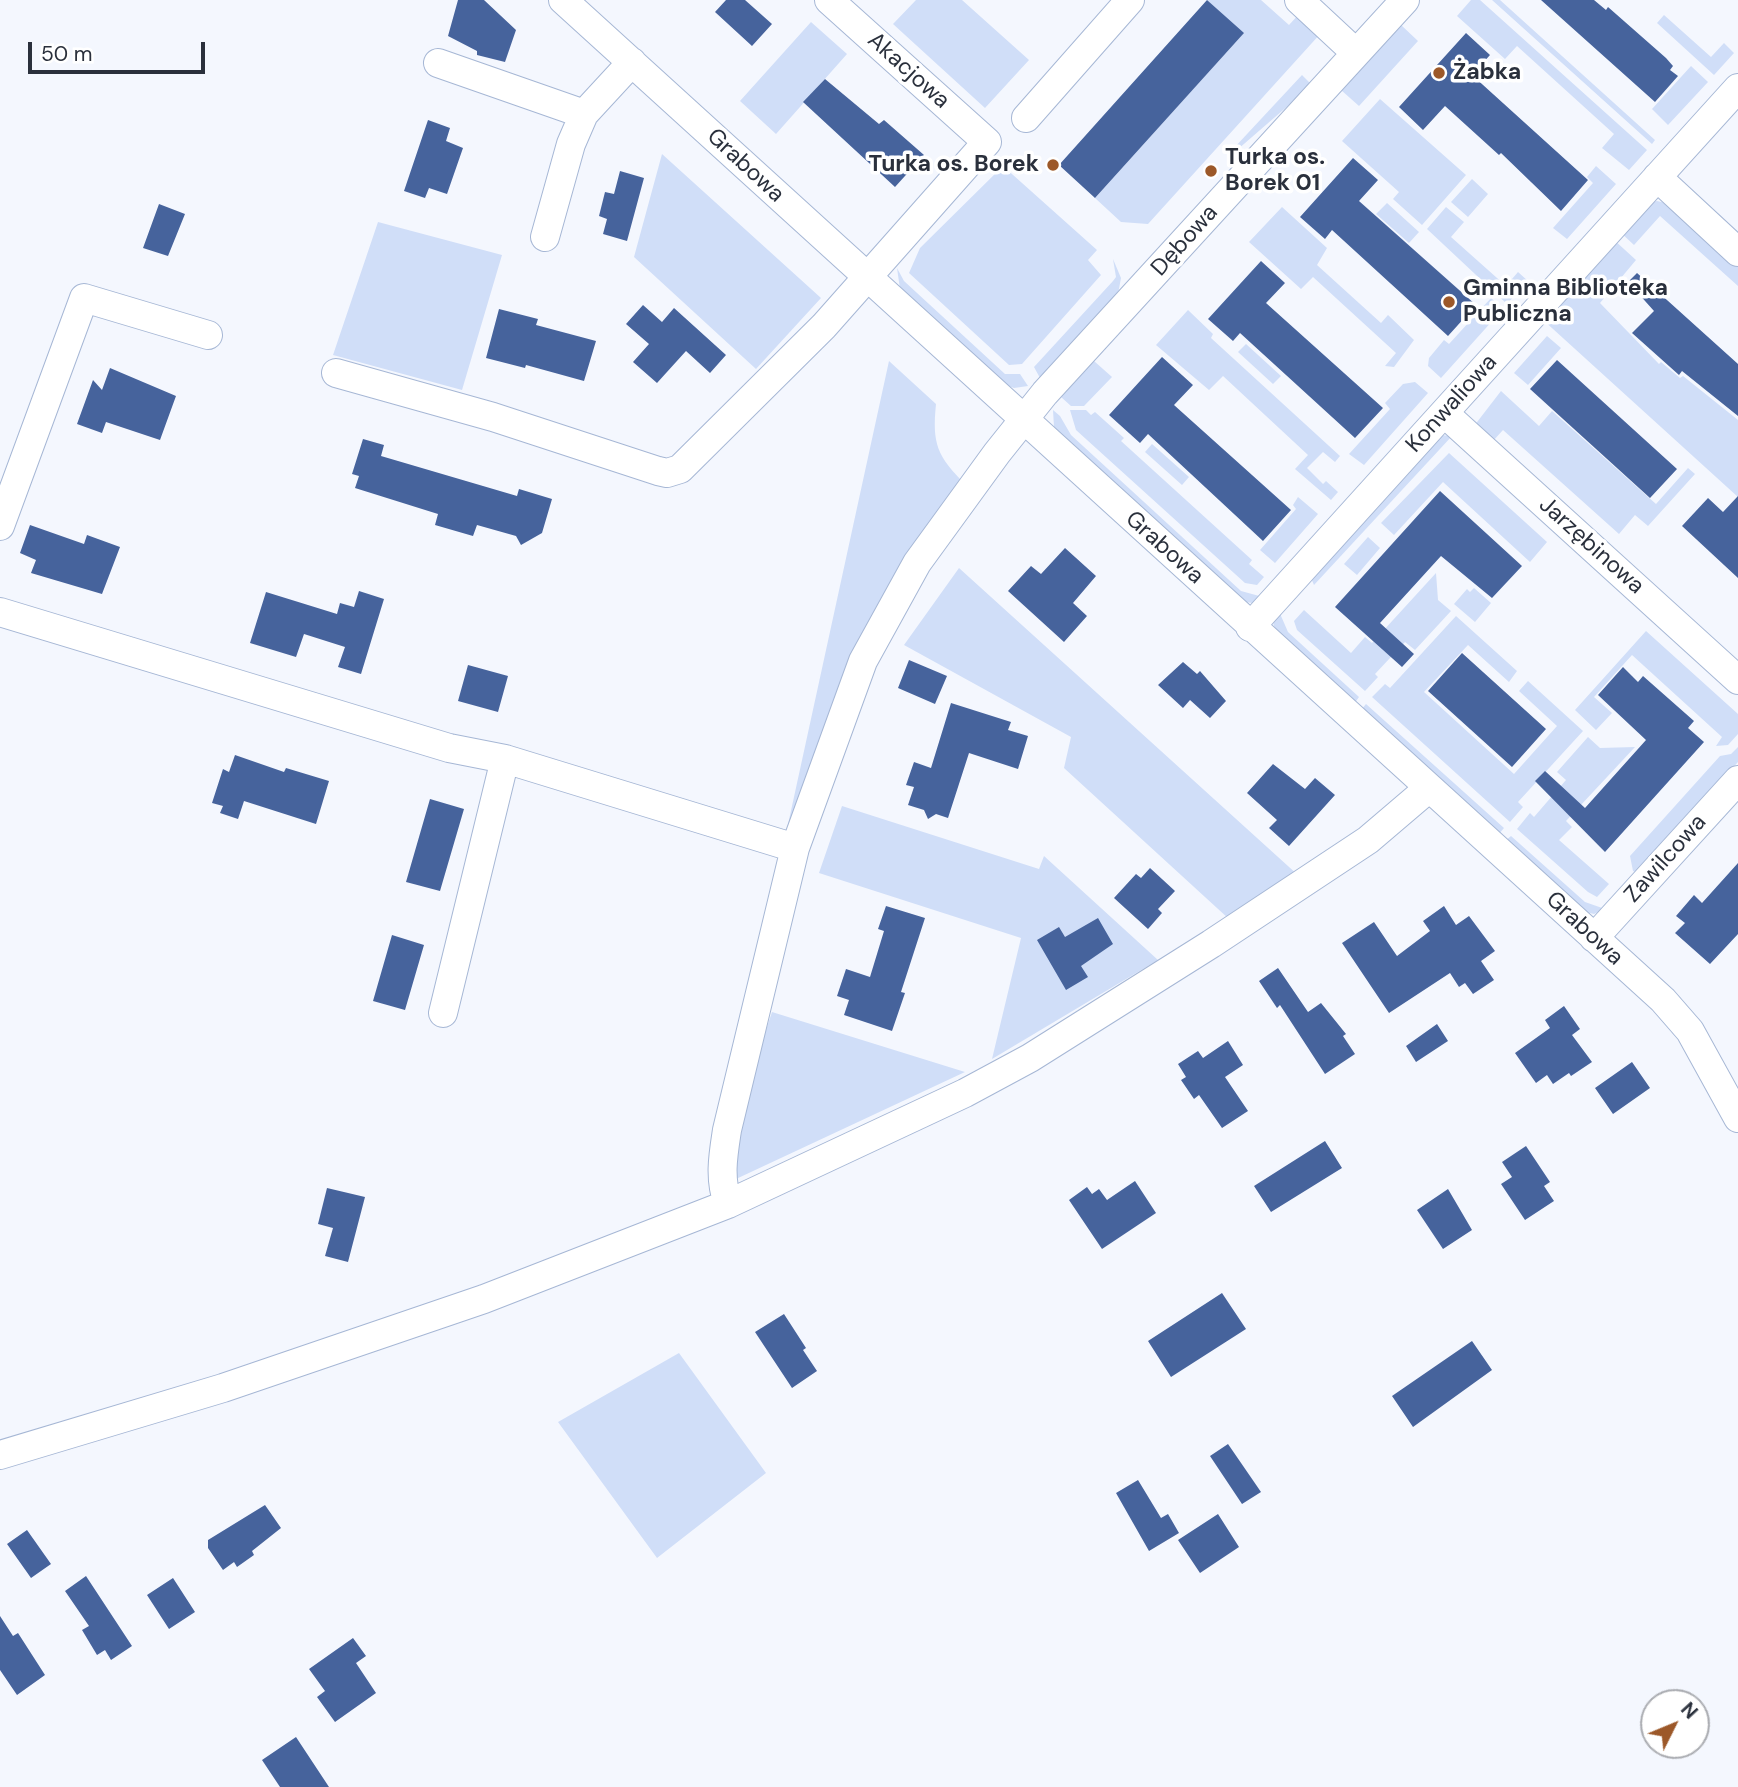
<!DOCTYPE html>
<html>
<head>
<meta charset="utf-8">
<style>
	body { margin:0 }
	#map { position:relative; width:1738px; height:1787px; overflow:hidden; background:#f4f7fe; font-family:"DM Sans",sans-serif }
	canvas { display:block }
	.north { position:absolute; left:1640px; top:1689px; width:70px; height:70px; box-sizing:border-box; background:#fff; border:2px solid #aaacb1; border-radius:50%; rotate:47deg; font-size:19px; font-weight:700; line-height:28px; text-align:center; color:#2a303c }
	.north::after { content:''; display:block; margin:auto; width:24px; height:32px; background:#9c5829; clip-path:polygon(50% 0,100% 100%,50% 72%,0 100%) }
	.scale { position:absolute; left:28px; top:42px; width:177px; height:32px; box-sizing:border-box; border:4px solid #2a303c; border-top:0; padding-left:9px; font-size:21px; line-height:24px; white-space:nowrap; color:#2a303c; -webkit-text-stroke:5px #fff; paint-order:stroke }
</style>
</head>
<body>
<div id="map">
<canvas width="1738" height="1787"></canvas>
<div class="north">N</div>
<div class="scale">50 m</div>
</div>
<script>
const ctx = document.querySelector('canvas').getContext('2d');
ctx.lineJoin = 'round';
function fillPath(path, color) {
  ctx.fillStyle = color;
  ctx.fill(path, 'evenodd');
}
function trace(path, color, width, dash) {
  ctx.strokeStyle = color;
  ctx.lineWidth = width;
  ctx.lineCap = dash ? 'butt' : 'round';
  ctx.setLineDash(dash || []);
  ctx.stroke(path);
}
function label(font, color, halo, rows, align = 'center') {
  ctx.font = font + ' "DM Sans",sans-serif';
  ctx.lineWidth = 7;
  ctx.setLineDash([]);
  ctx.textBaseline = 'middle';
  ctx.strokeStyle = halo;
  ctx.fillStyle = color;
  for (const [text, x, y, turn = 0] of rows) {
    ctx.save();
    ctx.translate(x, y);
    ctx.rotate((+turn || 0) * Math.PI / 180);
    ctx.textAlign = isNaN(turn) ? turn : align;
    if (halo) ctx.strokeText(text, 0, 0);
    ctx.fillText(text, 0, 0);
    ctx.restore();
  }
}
const green = new Path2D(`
	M916 0H962L1029 60 985 108 893 24Z
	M1207 0H1261L1289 25 1300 13 1321 33 1148 224 1121 222 1095 198 1243 34Z
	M1471 0H1480L1647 150 1629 170 1602 148 1614 134 1517 46 1505 59 1457 16Z
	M1492 0H1500L1655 140 1652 144Z
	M1664 15 1711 57 1724 43 1734 53 1714 75 1657 23Z
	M811 22 847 54 776 134 740 101Z
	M1400 24 1418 41 1359 106 1341 90Z
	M1691 66 1708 82 1668 125 1652 109Z
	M1302 75 1312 85 1237 150 1234 148Z
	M1380 99 1466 175 1422 225 1393 199 1399 192 1342 141Z
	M662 154 821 298 756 369 634 257Z
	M1003 166 1097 250 1088 260 1101 275 1022 364 1009 365 909 273 920 248Z
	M1596 166 1616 184 1567 239 1553 228 1593 183 1587 177Z
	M1472 179 1488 194 1468 217 1451 202Z
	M1657 201 1670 204 1738 267V286L1660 216 1634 245 1620 232 1644 204Z
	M1387 203 1419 232 1409 243 1376 214Z
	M1282 207 1327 248 1317 265 1381 323 1388 315 1414 340 1394 367 1385 366 1396 353 1313 277 1301 289 1249 242Z
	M1446 207 1464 222 1451 237 1506 286 1518 272 1528 281 1507 304 1427 229Z
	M378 222 502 255 462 390 333 355Z
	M1613 239 1636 260 1600 303 1659 364 1661 362 1680 378 1683 376 1738 420V497L1542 319Z
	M1113 259 1121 278 1118 294 1040 378 1034 367 1113 281 1116 277Z
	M897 268 904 281 1005 374H1020L1028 386 1014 388 1000 383 900 289Z
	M1491 298 1503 309 1441 378 1428 366 1429 358 1444 340 1449 344Z
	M1188 310 1213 334 1211 338 1340 456 1335 462 1323 452 1307 468 1323 484 1326 481 1338 492 1331 500 1295 469 1308 455 1223 376 1209 390 1156 345Z
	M1547 336 1561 348 1528 385 1514 373Z
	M1246 344 1281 376 1273 384 1238 352Z
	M889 361 936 404C932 444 937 456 966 485L787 829Z
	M1094 361 1112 377 1084 406H1071L1061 397Z
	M1415 382 1428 393 1364 465 1349 454 1390 409 1385 403 1403 384Z
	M1501 391 1539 426 1552 411 1656 504 1688 468 1695 474 1648 526 1635 515 1619 534 1503 430 1493 441 1474 426Z
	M1053 410 1060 416 1071 435 1241 591 1263 597 1252 603 1239 601 1063 440 1054 427Z
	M1070 410H1086L1091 415 1095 412 1124 438 1121 441 1252 560 1249 564 1264 577 1257 585 1245 583 1076 430Z
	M1440 435 1452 436 1314 585 1311 578Z
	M1152 444 1189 477 1182 485 1145 452Z
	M1449 453 1547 542 1530 562 1443 482 1394 535 1381 523Z
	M1298 497 1318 514 1275 563 1260 550 1296 509 1293 505Z
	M1368 537 1380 548 1357 575 1344 564Z
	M959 568 1299 876 1229 919 1064 768 1071 737 904 645Z
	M1436 573 1438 600 1451 611 1415 650 1405 642 1375 674 1378 677 1365 691 1297 630 1294 621 1304 610 1351 653 1365 637 1372 643Z
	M1474 588 1491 603 1475 622 1454 604 1467 589 1470 592Z
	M1278 609 1288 632 1359 697 1354 704 1276 633 1273 622Z
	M1456 616 1517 671 1509 682 1468 645 1424 692 1514 774 1557 726 1519 691 1528 681 1583 731 1518 802 1523 807 1510 822 1372 697 1385 684 1390 688Z
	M1646 631 1738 714V734L1728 745 1716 746 1722 737 1632 655 1594 697 1612 713 1596 730 1575 710Z
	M1366 704 1504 828 1498 835 1361 710Z
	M1588 737 1600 748 1635 747 1566 821 1572 827 1559 840 1609 884 1597 897 1588 892 1517 829 1530 813 1534 817 1566 780 1557 772Z
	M1738 747V762L1638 873 1633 871 1630 856 1720 756 1731 754Z
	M842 806 1039 869 1044 856 1158 960 992 1059 1021 938 819 873Z
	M1511 836 1585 902 1605 909 1594 914 1582 911 1505 841Z
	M772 1012 965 1072 736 1179 734 1126Z
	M679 1353 766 1473 657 1558 558 1422Z`);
const building = new Path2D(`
	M458 0H484L516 30 505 62 477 55V51L448 36Z
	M726 0H745L772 24 752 46 715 12Z
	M1207 0 1244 33 1095 198 1059 165Z
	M1541 0H1594L1606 10 1608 7 1666 58 1673 66 1670 70 1678 76 1655 102Z
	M1466 33 1490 55 1472 75 1588 180 1561 211 1501 153 1499 155 1445 106 1423 130 1399 107Z
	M825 79 879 124 884 120 924 155 895 187 803 102Z
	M428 120 450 128 446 141 463 148 447 194 429 188 425 198 404 191Z
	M1353 158 1378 180 1359 201 1476 305 1448 336 1332 230 1325 239 1300 217Z
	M620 171 644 178 627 241 603 234 607 219 599 216 605 192 614 194Z
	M159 204 185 214 168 256 143 248Z
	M1261 261 1285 283 1266 303 1383 408 1355 438 1240 333 1233 341 1208 319Z
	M1637 273 1738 364V416L1682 371 1679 375 1632 333 1654 311 1628 282Z
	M643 305 662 322 674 308 726 355 710 373 686 351 657 383 633 362 649 344 626 324Z
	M499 309 538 319 536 325 596 341 584 381 526 365 525 368 486 358Z
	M1162 357 1193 385 1174 405 1291 510 1263 541 1148 434 1140 443 1109 415Z
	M1557 360 1677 469 1650 498 1530 389Z
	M110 368 176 396 160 440 106 422 102 433 77 424 93 380 102 390Z
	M363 439 384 445 381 456 517 496 519 489 552 499 542 533 521 545 516 536 477 525 473 536 435 525 438 514 355 488 359 476 352 474Z
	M1440 491 1522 566 1492 598 1441 556 1380 623 1414 654 1402 667 1335 607Z
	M1738 496V578L1682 526 1708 498 1723 512Z
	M30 525 84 544 87 535 120 547 102 594 31 573 36 560 20 553Z
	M1065 548 1096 576 1073 603 1087 616 1064 642 1008 591 1031 566 1041 574Z
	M359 591 384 599 361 674 338 667 345 647 304 634 296 657 250 643 266 592 337 614 340 603 354 607Z
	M1462 653 1546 729 1512 767 1428 691Z
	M909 660 947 676 935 704 898 688Z
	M1183 662 1197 674 1200 671 1226 701 1210 718 1190 700 1183 708 1158 685Z
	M468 665 508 676 498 712 458 701Z
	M1623 667 1638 682 1643 676 1694 721 1688 728 1704 742 1605 852 1535 781 1545 771 1585 808 1646 740 1598 695Z
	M951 703 1011 722 1008 730 1028 736 1018 769 969 753 948 818 936 814 928 819 924 810 908 805 914 787 906 785 914 762 931 768Z
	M235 755 284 772 286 768 329 781 316 824 244 801 238 819 220 813 223 806 212 803 223 769 229 772Z
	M1273 764 1305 789 1315 778 1335 795 1289 846 1269 828 1277 820 1247 793Z
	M430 799 464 809 440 891 406 882Z
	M1738 863V934L1710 964 1675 933 1685 923 1676 916 1694 895 1702 903Z
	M1150 868 1175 891 1158 909 1162 913 1148 929 1114 898 1136 874 1141 878Z
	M886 906 925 918 901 992 905 993 892 1031 844 1015 849 1000 837 996 846 969 870 977 884 931 878 929Z
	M1444 906 1456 925 1469 916 1495 951 1481 961 1494 980 1473 994 1465 983 1459 987 1450 973 1389 1013 1342 943 1374 922 1397 956 1430 931 1423 921Z
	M1098 918 1113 944 1081 966 1088 977 1066 990 1037 940 1059 927 1065 937Z
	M392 935 424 945 405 1010 373 1001Z
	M1278 968 1308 1012 1321 1003 1346 1034 1343 1036 1355 1054 1325 1074 1280 1005 1277 1008 1259 981Z
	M1564 1006 1580 1029 1572 1035 1592 1062 1571 1076 1569 1073 1553 1084 1547 1075 1536 1083 1515 1053 1550 1028 1545 1020Z
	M1437 1024 1448 1041 1416 1062 1406 1046Z
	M1228 1041 1243 1065 1225 1077 1248 1111 1222 1128 1199 1095 1194 1099 1181 1080 1186 1077 1178 1064 1198 1051 1203 1058Z
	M1632 1062 1650 1088 1613 1114 1595 1088Z
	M1325 1141 1342 1168 1271 1212 1254 1186Z
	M1526 1146 1550 1182 1544 1186 1554 1201 1525 1220 1501 1184 1512 1177 1502 1162Z
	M1135 1181 1156 1213 1102 1249 1069 1200 1087 1187 1092 1194 1099 1189 1107 1200Z
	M327 1188 365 1197 348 1262 325 1256 333 1228 318 1224Z
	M1448 1189 1472 1230 1443 1249 1417 1210Z
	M1222 1293 1246 1329 1171 1377 1148 1341Z
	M784 1314 806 1348 803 1350 817 1371 792 1388 755 1332Z
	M1472 1341 1492 1370 1413 1427 1392 1396Z
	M1228 1444 1261 1492 1242 1504 1210 1456Z
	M1138 1480 1161 1518 1168 1514 1179 1533 1149 1551 1116 1493Z
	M265 1505 281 1528 252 1551 254 1555 237 1567 234 1562 223 1570 208 1548V1540Z
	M1218 1514 1239 1547 1200 1573 1178 1540Z
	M27 1530 51 1564 31 1578 7 1544Z
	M86 1576 132 1646 111 1660 105 1650 97 1655 82 1630 89 1626 65 1591Z
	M173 1578 195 1612 169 1629 147 1595Z
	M0 1616 13 1636 18 1633 45 1675 17 1695 0 1670Z
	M353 1638 366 1656 356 1663 376 1693 335 1722 317 1697 325 1691 309 1669Z
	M296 1737 329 1787H280L262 1760Z`);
const minor = new Path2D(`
	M563 0 1663 1000 1690 1031 1738 1118
	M1299 0 1356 53
	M438 63 584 114
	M1026 118 1130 0
	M1657 177 1738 252
	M545 237 571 144 584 114 632 62
	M336 373 493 417 658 471 667 473 680 469 824 326 987 142 829 0
	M1444 413 1738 680
	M0 526 84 298 208 335
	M0 612 449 748 505 759
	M1250 627 1738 88
	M1594 938 1738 780
	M443 1013 505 759 795 848
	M728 1204C719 1178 723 1156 727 1130L795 848 863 661 917 563 997 453 1045 393 1405 0
	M0 1455 223 1388 484 1299 728 1204 965 1093 1030 1058 1211 944 1368 840 1429 788`);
const markers = [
	[1439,73,7,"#9c5829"],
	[1053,165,7,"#9c5829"],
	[1211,171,7,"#9c5829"],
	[1449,302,7,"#9c5829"]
];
const streetNames = [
	["Akacjowa",908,71,42],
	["Grabowa",745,166,43],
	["Dębowa",1185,241,-48],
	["Konwaliowa",1452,404,-48],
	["Jarzębinowa",1591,546,42],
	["Grabowa",1164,548,42],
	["Zawilcowa",1666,859,-48],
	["Grabowa",1584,929,43]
];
const poiNames = [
	["Żabka",1453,73],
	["Turka os.",1225,158],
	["Borek 01",1225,184],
	["Turka os. Borek",1039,165,"right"],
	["Gminna Biblioteka",1463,289],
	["Publiczna",1463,315]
];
fillPath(green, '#d0def8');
fillPath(building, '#46639c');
trace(minor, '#a6b7d5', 30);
trace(minor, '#fff', 28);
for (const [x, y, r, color] of markers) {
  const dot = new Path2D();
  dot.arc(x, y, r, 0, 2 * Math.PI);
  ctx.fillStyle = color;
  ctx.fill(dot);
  trace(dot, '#fff', 2.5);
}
label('23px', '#2a303c', '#fff', streetNames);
label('bold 23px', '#2a303c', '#fff', poiNames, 'left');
</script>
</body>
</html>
